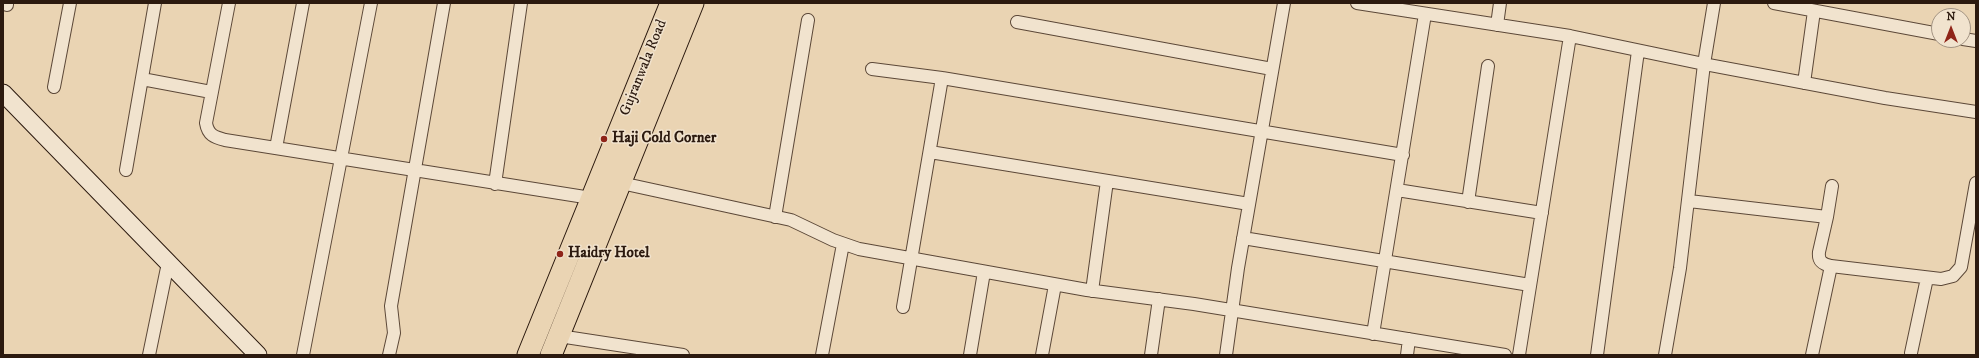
<!DOCTYPE html>
<html>
<head>
<meta charset="utf-8">
<style>
	body { margin:0 }
	#map { position:relative; width:1979px; height:358px; overflow:hidden; background:#ead4b3; font-family:"IM FELL DW Pica",serif }
	canvas { display:block }
	.frame { position:absolute; inset:0; border:4px solid #2c1a0f; pointer-events:none }
	.north { position:absolute; left:1931px; top:8px; width:40px; height:40px; box-sizing:border-box; background:#f1e3ce; border:1px solid #a29382; border-radius:50%; rotate:0deg; font-size:11px; font-weight:700; line-height:16px; text-align:center; color:#2c1a0f }
	.north::after { content:''; display:block; margin:auto; width:14px; height:18px; background:#8f2418; clip-path:polygon(50% 0,100% 100%,50% 72%,0 100%) }
</style>
</head>
<body>
<div id="map">
<canvas width="1979" height="358"></canvas>
<div class="frame"></div>
<div class="north">N</div>
</div>
<script>
const ctx = document.querySelector('canvas').getContext('2d');
ctx.lineJoin = 'round';
function trace(path, color, width, dash) {
  ctx.strokeStyle = color;
  ctx.lineWidth = width;
  ctx.lineCap = dash ? 'butt' : 'round';
  ctx.setLineDash(dash || []);
  ctx.stroke(path);
}
function label(font, color, halo, rows, align = 'center') {
  ctx.font = font + ' "IM FELL DW Pica",serif';
  ctx.lineWidth = 3;
  ctx.setLineDash([]);
  ctx.textBaseline = 'middle';
  ctx.strokeStyle = halo;
  ctx.fillStyle = color;
  for (const [text, x, y, turn = 0] of rows) {
    ctx.save();
    ctx.translate(x, y);
    ctx.rotate((+turn || 0) * Math.PI / 180);
    ctx.textAlign = isNaN(turn) ? turn : align;
    if (halo) ctx.strokeText(text, 0, 0);
    ctx.fillText(text, 0, 0);
    ctx.restore();
  }
}
const street = new Path2D(`
	M229 3 206 123C208 135 214 137 225 140L591 198
	M1357 3 1570 36 1704 64 1885 98 1976 112
	M1774 3 1939 34
	M7 5V3
	M1017 22 1272 69
	M1497 25 1500 3
	M1963 39 1976 41
	M872 69 942 78 1403 155
	M142 79 211 92
	M1804 83 1814 11
	M54 87 70 3
	M276 148 303 3
	M930 152 1249 204
	M126 170 155 3
	M621 183 791 220 833 240 859 249 1087 290 1194 304 1505 355
	M495 184 521 3
	M1832 186 1827 217 1819 252C1818 261 1822 264 1831 266L1941 279 1953 276 1961 267 1976 183
	M1397 190 1542 213
	M1689 201 1827 217
	M1468 202 1488 66
	M775 217 808 20
	M1243 238 1530 285
	M1092 291 1107 181
	M903 307 942 78
	M1373 334 1425 14
	M559 336 683 355
	M1911 353 1927 278
	M149 355 168 263
	M303 355 371 3
	M389 355 394 333 391 306 444 3
	M822 355 843 244
	M970 355 984 272
	M1042 355 1055 285
	M1151 355 1159 299
	M1226 355 1238 268 1284 3
	M1407 355 1409 339
	M1519 355 1570 36
	M1597 355 1638 51
	M1665 355 1680 268 1704 64 1714 3
	M1812 355 1831 266`);
const secondary = new Path2D(`
	M3 93 258 355`);
const highway = new Path2D(`
	M528 355 671 3
	M551 355 693 3`);
const markers = [
	[604,139,4,"#8f2418"],
	[560,254,4,"#8f2418"]
];
const streetNames = [
	["Gujranwala Road",644,68,-68]
];
const poiNames = [
	["Haji Cold Corner",612,139],
	["Haidry Hotel",568,254]
];
trace(street, '#5c4838', 14);
trace(secondary, '#2c1a0f', 19);
trace(highway, '#2c1a0f', 23);
trace(street, '#f1e3ce', 12);
trace(secondary, '#f1e3ce', 17);
trace(highway, '#ead4b3', 21);
for (const [x, y, r, color] of markers) {
  const dot = new Path2D();
  dot.arc(x, y, r, 0, 2 * Math.PI);
  ctx.fillStyle = color;
  ctx.fill(dot);
  trace(dot, '#f1e3ce', 1.5);
}
label('15px', '#2c1a0f', '#f1e3ce', streetNames);
label('bold 15px', '#2c1a0f', '#f1e3ce', poiNames, 'left');
</script>
</body>
</html>
